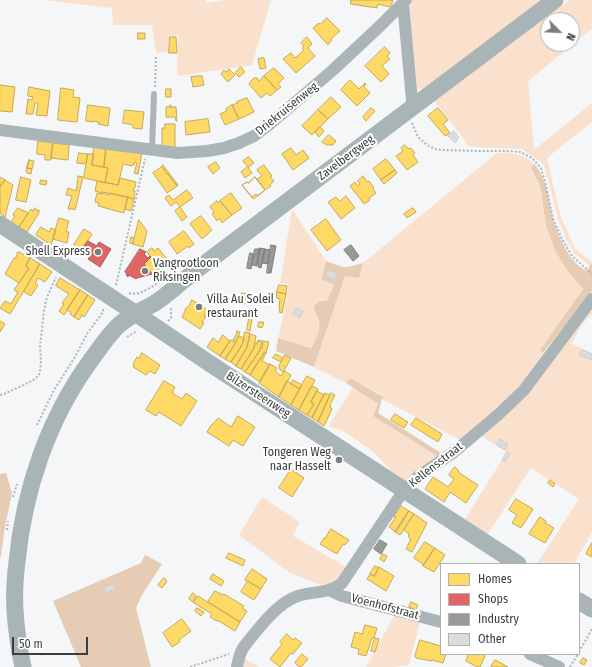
<!DOCTYPE html>
<html>
<head>
<meta charset="utf-8">
<style>
	body { margin:0 }
	#map { position:relative; width:592px; height:667px; overflow:hidden; background:#f4f6f7; font-family:"Fira Sans Condensed",sans-serif }
	canvas { display:block }
	.legend { position:absolute; left:440px; top:563px; width:140px; height:92px; box-sizing:border-box; background:#fff; border:1px solid #b1b1b1; margin:0; padding:5px 7px; list-style:none; font-size:12px; color:#3b3d3d }
	.legend li { display:flex; align-items:center; gap:8px; height:20px }
	.legend b { width:20px; border:1px solid #b1b1b1 }
	.north { position:absolute; left:540px; top:12px; width:40px; height:40px; box-sizing:border-box; background:#fff; border:1px solid #b1b1b1; border-radius:50%; rotate:114deg; font-size:11px; font-weight:700; line-height:16px; text-align:center; color:#3b3d3d }
	.north::after { content:''; display:block; margin:auto; width:14px; height:18px; background:#7c7e7e; clip-path:polygon(50% 0,100% 100%,50% 72%,0 100%) }
	.scale { position:absolute; left:12px; top:637px; width:76px; height:18px; box-sizing:border-box; border:2px solid #3b3d3d; border-top:0; padding-left:5px; font-size:12px; line-height:14px; white-space:nowrap; color:#3b3d3d; -webkit-text-stroke:3px #fff; paint-order:stroke }
</style>
</head>
<body>
<div id="map">
<canvas width="592" height="667"></canvas>
<ul class="legend">
<li><b style="height:11px;background:#ffd966"></b>Homes</li>
<li><b style="height:11px;background:#e06666"></b>Shops</li>
<li><b style="height:11px;background:#999"></b>Industry</li>
<li><b style="height:11px;background:#dbdddd"></b>Other</li>
</ul>
<div class="north">N</div>
<div class="scale">50 m</div>
</div>
<script>
const ctx = document.querySelector('canvas').getContext('2d');
ctx.lineJoin = 'round';
function fillPath(path, color) {
  ctx.fillStyle = color;
  ctx.fill(path, 'evenodd');
}
function trace(path, color, width, dash) {
  ctx.strokeStyle = color;
  ctx.lineWidth = width;
  ctx.lineCap = dash ? 'butt' : 'round';
  ctx.setLineDash(dash || []);
  ctx.stroke(path);
}
function label(font, color, halo, rows, align = 'center') {
  ctx.font = font + ' "Fira Sans Condensed",sans-serif';
  ctx.lineWidth = 4;
  ctx.setLineDash([]);
  ctx.textBaseline = 'middle';
  ctx.strokeStyle = halo;
  ctx.fillStyle = color;
  for (const [text, x, y, turn = 0] of rows) {
    ctx.save();
    ctx.translate(x, y);
    ctx.rotate((+turn || 0) * Math.PI / 180);
    ctx.textAlign = isNaN(turn) ? turn : align;
    if (halo) ctx.strokeText(text, 0, 0);
    ctx.fillText(text, 0, 0);
    ctx.restore();
  }
}
const green = new Path2D(`
	M44 0H205L207 3 224 0H271L252 65 177 76 178 36H169L168 52 156 53 152 25H113L112 8Z
	M412 0H543L425 88 421 90 417 87 410 10Z
	M570 0H592V29L528 81 534 150 592 103V122L547 158 560 214 575 249 592 262 590 266 574 253 566 239 558 219 548 179 543 164 534 157 521 149 490 148 469 146 434 100ZM548 20H572V44H548Z
	M497 153C512 153 523 153 534 164L531 168 540 185 546 225 567 270 583 289 540 350 543 353 515 393 460 440 382 399 384 396 350 378 346 383 314 367 345 276 359 278 363 263Z
	M292 209 326 261 321 279 334 285 327 301 321 300 314 310C322 325 321 334 311 348L278 341 289 285 280 283Z
	M592 300V314C582 323 577 332 572 344L592 353V532L574 564H537L579 499 531 468 487 535 464 520 507 452 481 436Z
	M353 387 378 404 373 416 440 458 408 482 391 471 374 452 343 431 329 426Z
	M262 497 300 522 293 536 348 568 340 577 329 584 321 585 290 573 239 535Z
	M395 614 420 622 409 665 393 667H366Z
	M245 659 259 667H243Z`);
const forest = new Path2D(`
	M534 164C548 178 548 204 554 222 558 234 565 251 574 261 577 265 582 268 586 271L592 263V291L543 353 540 350 583 289 567 270 556 252 546 225 540 185 531 168Z
	M326 261 343 267H348L363 263 359 278 345 276 314 367 276 351 278 338 303 346 311 348C317 339 322 328 318 318 316 313 314 311 314 306 318 301 321 300 327 301L334 285 321 279Z
	M350 378 384 397 382 399 378 413 444 455 440 458 373 416 378 404 346 383Z
	M6 473 12 493 5 527 1 556 0 557V474Z
	M145 555 162 564 142 595 136 608 151 667H81L53 601 141 563Z`);
const homes = new Path2D(`
	M351 0H391L393 1 390 7 378 4 377 8 351 4Z
	M327 18 340 31 331 39 332 40 328 45 313 28 319 23 320 24Z
	M138 33H145V39H138Z
	M170 37H176L177 53H169Z
	M307 37 312 44 308 48 315 56 296 73 283 59 291 53 295 58 304 50 302 48 304 46 301 43Z
	M385 47 390 53 387 56 390 59 382 66 389 74 381 82 365 66Z
	M264 58 266 68 260 69 258 59Z
	M241 67 245 72 239 77 235 73Z
	M274 68 284 78 278 84 281 87 277 90 264 76Z
	M229 69 235 75 228 82 221 74 224 70 226 72Z
	M202 76 204 85 193 87 191 77Z
	M264 76 277 90 270 96 267 93 261 98 249 84 251 81 254 78H257L259 81Z
	M350 80 359 89 365 83 366 84 364 87 370 93 357 106 341 90Z
	M0 85 15 87 12 112 0 111Z
	M29 87 50 91 47 116 36 115 38 103H35L33 114H26L28 99 32 100 33 97 28 96Z
	M61 88 74 90 73 97 80 98 77 122 58 120Z
	M166 89H171V97H166Z
	M331 97 341 107 328 119 318 110Z
	M247 98 254 112 239 119 232 105 238 103 237 102Z
	M88 105 110 108 108 126 98 124 99 122 93 121V122L86 121Z
	M170 105H171V107H176L177 121H176L175 117H166V107H170Z
	M232 105 239 119 225 125 220 114 227 111 226 109Z
	M371 108 375 111 366 121 363 117Z
	M438 108 448 120 443 124 450 133 445 136 428 116Z
	M125 110 144 112 142 129 133 128V125L123 123Z
	M318 110 328 119 312 135 302 126Z
	M208 119 210 132 186 135 185 122Z
	M165 124H175V147H162V128H165Z
	M320 127 324 131 319 137 315 132Z
	M329 135 336 141 333 145H327L322 142Z
	M38 141 53 143 51 160H45V155L37 154Z
	M53 143 69 145 68 160 51 158Z
	M405 145 409 149 411 148 415 153 413 155 418 162 407 170 396 156 403 151 401 148Z
	M94 147 106 149 104 167 92 165Z
	M291 148 296 155 303 150 309 158 293 170 282 154Z
	M106 149 142 153 138 174 134 173 137 163 135 162 134 165 133 164 132 166 123 164 118 185 105 182 108 168 104 167Z
	M79 153 88 154 86 164 77 163Z
	M88 154H94L92 165 108 168 105 182 106 183 84 178Z
	M249 157 254 163 248 167 243 161Z
	M386 159 395 170 381 180 373 169Z
	M29 160 27 168 32 169 31 174 27 173 26 172Z
	M29 160 34 161 32 169 27 168Z
	M216 162 220 168 213 174 208 167Z
	M163 165 178 185 177 186 162 167Z
	M264 165 272 176 270 177 274 181 270 185 271 186 265 190 257 179 262 176 257 170Z
	M162 167 177 186 167 193 153 173Z
	M248 167 252 173 245 178 241 172Z
	M395 170 397 173 384 184 381 180Z
	M78 176 83 177 75 210 70 208V210L68 209 72 196 66 195 68 188 76 191 78 178Z
	M363 176 367 182 369 181 374 188 373 189 376 193 369 198 370 200 364 204 350 186 355 182 358 186 360 184 358 181Z
	M0 177 5 180 0 187Z
	M21 177 31 180 26 202 16 200Z
	M255 177 265 190 253 199 242 185 247 182 248 183Z
	M255 177 265 190 258 196 256 194 252 197 242 185 247 182 248 183Z
	M120 178 136 182 135 188H134L133 191H135L134 199 110 193 109 195 95 191 97 181 118 185Z
	M5 180 13 185 5 217 0 213V187Z
	M41 180 47 181 46 185 40 184Z
	M187 190 193 198 180 207 176 202 171 206 165 198 169 195 173 200Z
	M102 192 128 197 124 213 98 206 99 203 95 202 97 193 101 194Z
	M231 193 242 208 232 215 220 201Z
	M346 196 355 208 341 219 328 202 336 197 340 201Z
	M128 197 134 199 131 211 125 209Z
	M217 201 218 203 220 201 232 215 222 223 219 218 217 221 212 214 214 212 210 207Z
	M180 207 187 217 182 221 175 211Z
	M18 208 23 211V210L28 213 19 227 11 222 15 216 13 215Z
	M35 208 36 210H39V213L27 232 19 227 31 209 33 211Z
	M413 208 416 212 407 218 404 214Z
	M201 216 212 230 202 239 190 224Z
	M59 218 69 221 66 232H69L67 243 53 239Z
	M326 219 341 240 327 251 311 230Z
	M139 220 147 231 143 247 133 244Z
	M41 227 49 232 51 228 56 230 51 245 36 235Z
	M84 229 92 234 82 250 74 245Z
	M184 231 194 244 189 248 188 246 177 254 169 242Z
	M131 237 134 238 133 244 130 243Z
	M152 248 154 251 158 248 170 263 160 270 147 252Z
	M18 252H19L30 258 26 266 29 268 19 283 5 274 14 258 15 259 17 255V254Z
	M151 257 160 270 153 275 144 264Z
	M30 258 40 264 10 314 0 308 5 301 11 304 18 292 14 290 29 268 26 266Z
	M40 264 52 272 45 282 38 278 35 283 38 285 31 296 24 292Z
	M60 278 80 290 64 315 59 311 64 304 62 303 69 294 56 286Z
	M279 285 287 286 286 294 277 292Z
	M80 290 88 295 74 317 70 314 71 312 67 310Z
	M277 292 286 294 282 313 279 312 280 310 279 309 280 299 277 298Z
	M242 293 247 294 245 304 240 303Z
	M88 295 95 300 84 317 82 315 79 320 74 317Z
	M192 300 208 310 204 316 206 317 202 322 204 323 200 329 182 317 185 311V309L187 307 189 306Z
	M250 313H253L250 331 247 330Z
	M0 321 5 324 0 332Z
	M259 322H264L262 328 258 327Z
	M237 331 240 332 236 342 233 340 236 335Z
	M245 332 250 333 247 347 236 366 231 362 242 345Z
	M250 334 256 336 254 348 241 369 236 366 247 347Z
	M223 335 230 341 220 356 207 347 213 338 218 342Z
	M239 336 244 338 242 345 231 362 225 359 236 342Z
	M231 340 236 343 225 359 220 356Z
	M259 340 262 341 260 350 245 372 241 369 254 348 255 343 257 344V341L259 342Z
	M263 341 269 342 266 353 265 352 250 375 245 372 260 350V348H262Z
	M265 352 266 353 262 361 270 365 260 382 250 375Z
	M142 353 160 365 155 374 150 371 146 375 133 367 134 365 133 364 134 362 137 357 139 358Z
	M276 354 283 358 281 362 273 358Z
	M285 355 291 358 286 367 285 366V368L284 372 280 370 279 366Z
	M270 364 277 368 275 371 281 376 284 371 291 375 279 397 259 383Z
	M307 376 315 380 299 410 291 405Z
	M293 380 302 385 300 389 291 384Z
	M164 381 175 387 172 393 182 399 186 393 197 401 181 426 159 412 156 416 146 410Z
	M287 381 300 389 291 405 279 397Z
	M312 386 318 389 311 402 314 404 307 415 299 410Z
	M317 391 324 395 312 418 307 415 314 404 311 402Z
	M325 393 330 395 318 422 312 418Z
	M331 393 335 395 330 405 331 406 330 408 332 409 324 426 318 422Z
	M395 414 408 422 404 428 391 420Z
	M238 416 255 427 243 446 233 440 229 446 207 432 212 424H213L218 418 231 427Z
	M416 418 442 434 438 442 411 425Z
	M455 467 459 471 458 472 478 485 466 503 450 492 444 502 425 489 433 477 448 487 454 479 449 475Z
	M291 469 304 478 292 497 279 488Z
	M550 480 555 484 553 487 548 483Z
	M516 499 533 509 521 528 512 523 517 515 509 510Z
	M401 506 409 511 396 532 389 527 396 517H394Z
	M409 511 414 514 400 535 395 532Z
	M414 514 427 523 412 552 406 549 411 539 408 537 409 534 404 530Z
	M540 517 546 521 545 523 554 528 545 543 529 534Z
	M331 529 349 540 345 545 343 544 337 554 320 544 324 538H325Z
	M425 542 435 548 424 565 414 558Z
	M592 543V557L586 554Z
	M435 548 445 555 434 572 423 566Z
	M229 553 245 560 243 566 226 558Z
	M383 554 387 556 384 562 380 559Z
	M375 566 379 568 374 576 370 574Z
	M379 567 394 576 386 591 367 579 370 574 374 576Z
	M252 569 267 579 261 589 245 580Z
	M213 574 224 581 221 586 210 579Z
	M164 578 167 581 162 588 158 585Z
	M248 581 261 589 254 600 241 592Z
	M215 591 223 595 224 594 244 606 242 608 247 611 240 622 208 602Z
	M193 593 196 596 193 602 189 599Z
	M198 596 240 622 235 631 217 620V621L210 617 212 614 194 603Z
	M411 602 418 605 416 610 409 607Z
	M197 608 204 612 201 616 195 611Z
	M182 619 191 631 179 640 180 642 172 647 163 633Z
	M365 625 377 628 374 638H372L366 656 358 654 359 649 351 647 355 632 362 634Z
	M287 634 293 640 295 638 302 643 293 654 291 653 280 667 270 659 282 644 280 642Z
	M375 638 379 639 377 646 375 652 371 651Z
	M420 640 441 646V654H446L443 663 432 660 431 661 416 658 415 656Z
	M302 654 308 659 301 667H299L295 663Z
	M469 654H482L485 656 480 667H477L466 661Z
	M583 658 587 660 584 665 580 663Z
	M495 660 501 663 508 667H491Z`);
const shops = new Path2D(`
	M88 241 97 246 99 242 111 249 100 267 88 259 91 255 82 249Z
	M140 249 146 252 144 254 148 258 150 256 151 257 144 264 152 274 137 278 136 279 129 275 128 277 126 275 127 273 125 272Z`);
const industry = new Path2D(`
	M271 245 276 246 271 273H267Z
	M351 245 359 256 353 261 344 250Z
	M260 248 265 249 261 268 258 267 259 263H257Z
	M255 249H260L257 266 252 265Z
	M265 249 270 250 268 264 262 263Z
	M250 253 254 254 251 269 247 268Z
	M380 540 387 544 381 554 374 549Z`);
const building = new Path2D(`
	M454 131 459 138 456 140 457 141 455 143 448 136Z
	M328 270 337 273 335 280 326 276Z
	M297 308H299L298 310 303 311 300 318 293 314Z
	M582 350 592 354V360L580 355Z
	M500 439 508 444 505 450 497 445Z
	M507 452 510 454 505 462 502 460Z
	M113 584 115 589 106 593 104 588Z`);
const path = new Path2D(`
	M155 87 156 56
	M412 123 418 137 427 145 435 149 442 150 478 151H507L520 152 532 158 541 168 546 186 553 219 562 239 572 256 592 274
	M116 285 145 159
	M129 293C140 296 149 288 158 283
	M168 321 171 318V310L172 307
	M127 337 137 331
	M0 395 4 394 32 381 37 377 40 373 41 361 40 346 44 311 46 300 52 286 56 277
	M37 425 54 390 75 357 87 334 103 312V308
	M13 497 17 484
	M7 530 8 521
	M579 652 592 629
	M190 667 229 654
	M570 667 578 654`);
const service = new Path2D(`
	M152 150 154 94`);
const minor = new Path2D(`
	M403 3 412 100V108
	M0 130 178 153 207 151 224 148 239 143 254 136 270 124 333 70 380 26 406 0
	M329 590 342 596 441 622
	M530 654 559 667
	M237 667C238 662 239 657 241 652 243 647 247 643 250 639 262 624 279 602 298 596 313 591 328 594 342 583L404 490 419 476 454 452 499 414 524 390 592 299`);
const secondary = new Path2D(`
	M0 224 135 313 212 365 518 564
	M579 601 592 609
	M23 667C19 648 16 629 15 610 14 594 15 578 17 562 24 490 48 419 91 360 100 348 108 335 119 325 130 315 143 310 155 303 169 294 182 281 195 271L555 0`);
const markers = [
	[98,252,4,"#7c7e7e"],
	[145,271,4,"#7c7e7e"],
	[199,307,4,"#7c7e7e"],
	[339,460,4,"#7c7e7e"]
];
const streetNames = [
	["Driekruisenweg",287,109,-39],
	["Zavelbergweg",346,158,-37],
	["Bilzersteenweg",258,395,33],
	["Kellensstraat",436,465,-38],
	["Voenhofstraat",385,607,15]
];
const poiNames = [
	["Shell Express",90,252],
	["Vangrootloon",153,264,"left"],
	["Riksingen",153,278,"left"],
	["Villa Au Soleil",207,300,"left"],
	["restaurant",207,314,"left"],
	["Tongeren Weg",331,453],
	["naar Hasselt",331,467]
];
fillPath(green, '#fae1cd');
fillPath(forest, '#e7ccb5');
fillPath(homes, '#ffd966');
trace(homes, '#c4aa5a', 1);
fillPath(shops, '#e06666');
trace(shops, '#ae5a5a', 1);
fillPath(industry, '#999');
trace(industry, '#7d7d7d', 1);
fillPath(building, '#dbdddd');
trace(building, '#cdcecf', 1);
trace(path, '#afb5b8', 2, [2, 2]);
trace(service, '#abb5b8', 6);
trace(minor, '#abb5b8', 12);
trace(secondary, '#a9b4b6', 17);
for (const [x, y, r, color] of markers) {
  const dot = new Path2D();
  dot.arc(x, y, r, 0, 2 * Math.PI);
  ctx.fillStyle = color;
  ctx.fill(dot);
  trace(dot, '#fff', 1.5);
}
label('12px', '#3b3d3d', '#fff', streetNames);
label('12px', '#3b3d3d', '#fff', poiNames, 'right');
</script>
</body>
</html>
